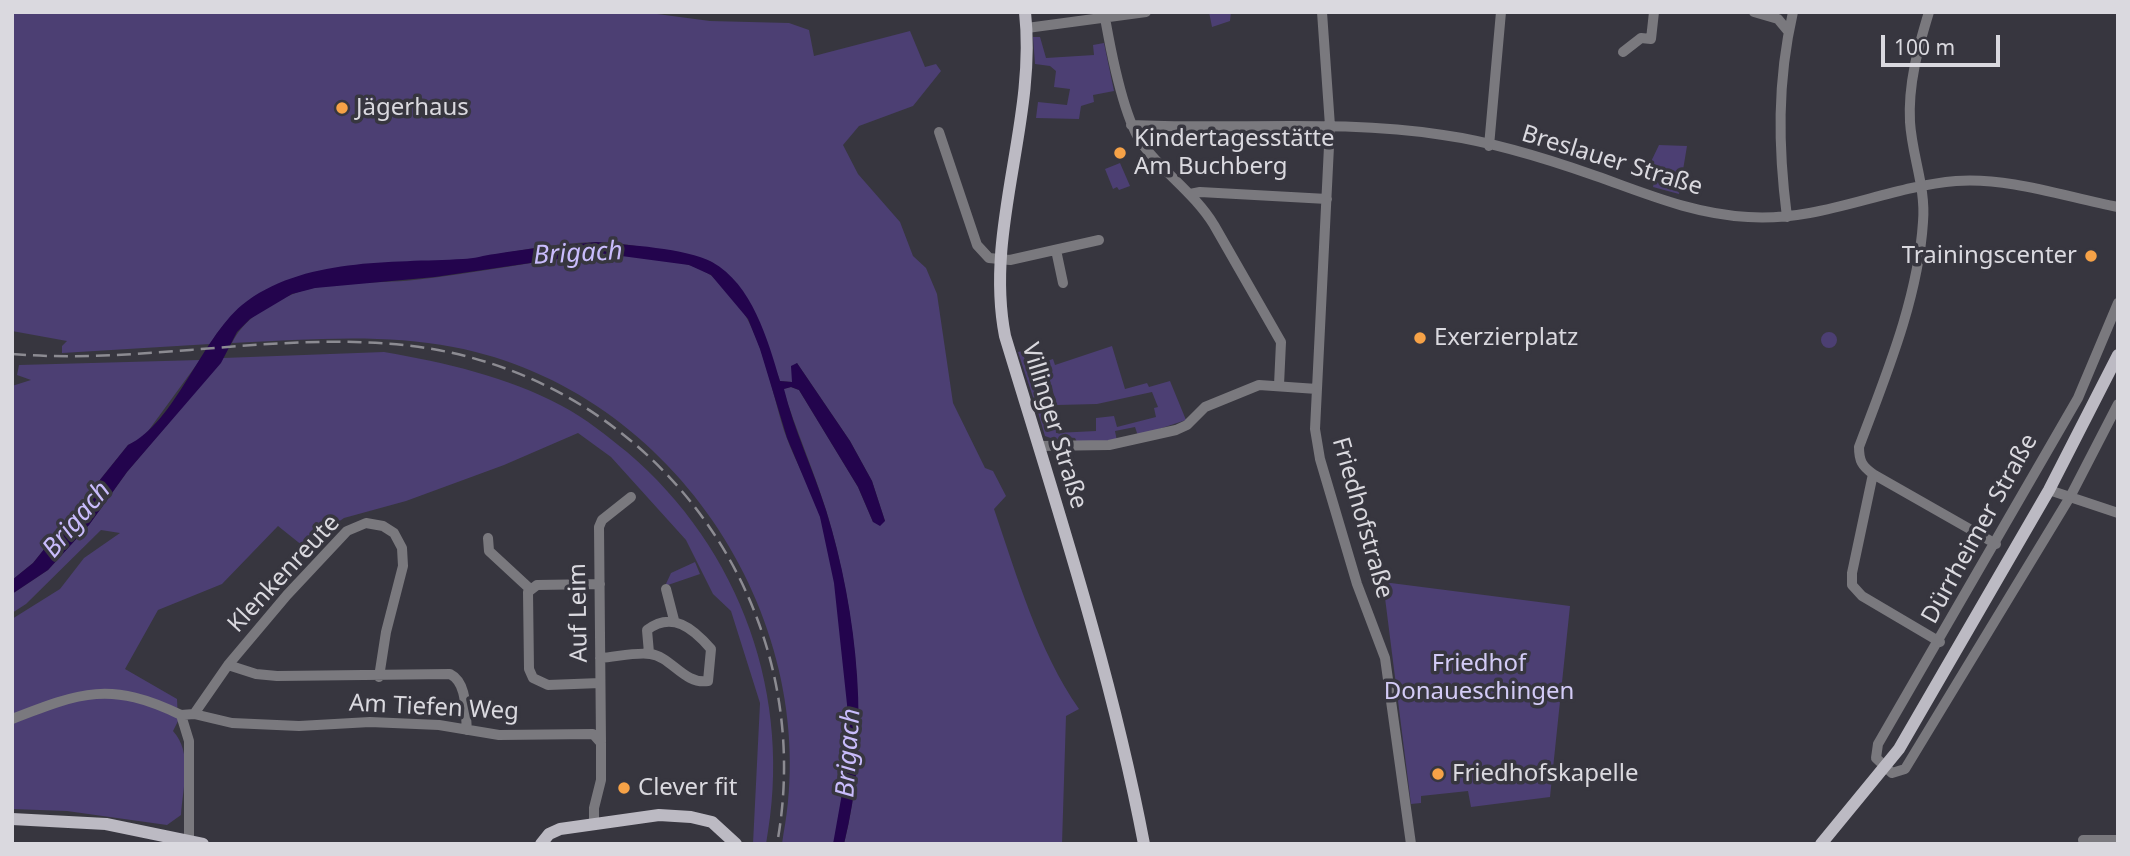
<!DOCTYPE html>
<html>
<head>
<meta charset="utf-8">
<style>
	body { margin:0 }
	#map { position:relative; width:2130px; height:856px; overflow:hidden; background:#37363f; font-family:"Noto Sans",sans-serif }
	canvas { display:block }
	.frame { position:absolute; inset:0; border:14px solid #dad9df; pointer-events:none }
	.scale { position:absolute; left:1881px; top:35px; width:119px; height:32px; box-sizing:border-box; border:4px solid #dad9df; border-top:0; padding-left:9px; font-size:21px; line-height:24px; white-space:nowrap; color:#dad9df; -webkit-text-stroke:5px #37363f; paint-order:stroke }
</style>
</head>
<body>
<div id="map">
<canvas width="2130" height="856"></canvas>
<div class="frame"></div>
<div class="scale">100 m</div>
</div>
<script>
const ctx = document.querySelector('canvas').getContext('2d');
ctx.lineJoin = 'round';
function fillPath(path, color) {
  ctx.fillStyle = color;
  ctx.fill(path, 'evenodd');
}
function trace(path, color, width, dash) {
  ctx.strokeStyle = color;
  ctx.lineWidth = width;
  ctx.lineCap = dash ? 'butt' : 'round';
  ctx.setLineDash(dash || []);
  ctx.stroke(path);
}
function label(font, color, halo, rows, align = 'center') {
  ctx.font = font + ' "Noto Sans",sans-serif';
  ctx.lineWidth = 7;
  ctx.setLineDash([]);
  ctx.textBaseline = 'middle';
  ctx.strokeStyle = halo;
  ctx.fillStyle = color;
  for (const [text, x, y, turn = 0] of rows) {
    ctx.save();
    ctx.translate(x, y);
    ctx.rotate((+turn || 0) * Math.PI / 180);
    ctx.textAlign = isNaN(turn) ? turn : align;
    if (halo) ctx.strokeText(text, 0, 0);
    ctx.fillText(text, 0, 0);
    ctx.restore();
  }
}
const green = new Path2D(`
	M12 12H642L710 21 789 23 809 30 814 56 910 31 925 67 936 64 941 71 913 106 859 126 843 145 858 174 900 222 913 256 926 268 937 294 953 403 985 468 993 471 1006 496 994 509C1017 576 1038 650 1079 709L1066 716 1062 844H844C871 740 857 611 826 510 813 469 796 430 783 389L791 387 799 390 858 487 873 522 885 521 872 481 850 441 797 363 792 382 780 381 761 328 710 261C677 255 627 241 594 242 556 243 515 251 478 258 381 277 273 245 210 344L62 353V346L67 341 12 331Z
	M1209 12H1231L1230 21 1212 27Z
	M1033 37H1040L1046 58 1094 55 1093 45 1104 43 1114 91 1093 95 1094 102 1081 106 1079 119 1036 118 1038 102 1067 105 1070 89 1054 87 1056 71 1050 66 1035 64Z
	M1659 145 1687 146 1679 194 1653 187 1655 177 1646 172Z
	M1120 163 1130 186 1119 190 1117 187 1113 189 1105 169Z
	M599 253C630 256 687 257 712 276 761 314 768 381 786 436 796 464 813 491 821 519 844 609 857 710 841 802 839 816 838 831 833 844H782C828 625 676 389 453 347 380 333 306 340 232 343 242 321 270 302 293 294 329 280 376 284 414 280 476 273 537 261 599 253Z
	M1821 340a8 8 0 1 1 16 0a8 8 0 1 1-16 0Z
	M1112 346 1125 389 1147 383 1149 387 1170 381 1186 420 1138 436 1135 427 1115 431 1117 441 1077 442 1075 438 1064 437 1059 441 1045 436 1037 409H1047L1048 419H1055L1056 433 1096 431V418L1114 416 1117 427 1156 417 1154 408 1158 407 1152 392 1097 404 1057 405 1044 362 1053 359 1055 365Z
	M1022 351 1037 396 1044 394 1046 399 1035 403 1018 352Z
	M384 352C446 363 506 376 562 406 585 418 607 436 627 452 741 549 794 697 766 844H753L760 703 731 611 713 594 686 540 611 457 578 433 504 465 406 501 344 518 303 546 278 526 222 584 158 610 125 669 177 699 178 721 173 731C193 753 183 786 181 815L167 825 67 811 12 809V619L60 589 84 558 120 533 101 530 26 604 12 613V594L48 570 89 525 127 472 223 358Z
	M200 360 143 438 128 445 33 563 12 580V386L31 380 17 375 19 365Z
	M695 562 700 574 665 586 671 573Z
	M1383 582 1570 606 1550 797 1471 807 1468 791 1421 796V803L1411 804Z`);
const water = new Path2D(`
	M596 242C627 245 686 248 712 262 752 284 768 340 780 381L792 382 791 366 797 363 850 441 872 481 885 521 880 526 873 522 858 487 799 390 791 387 784 389C794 430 813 469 826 510 858 613 871 739 844 844H833L843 788 849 723 834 583 820 517 787 438 760 349 748 319 711 275 689 265 599 253 435 277 315 288 292 294 250 319 237 332 221 363 127 472 89 525 48 570 12 594V580L33 563 128 445C175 423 201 339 242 305 302 257 392 263 463 259 474 259 484 255 495 254 528 248 562 246 596 242Z`);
const minor = new Path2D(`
	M1104 12C1110 47 1123 119 1143 145 1165 174 1195 194 1214 225L1281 342 1279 385
	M1322 12 1330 126 1315 429 1320 459 1357 584 1385 658 1411 844
	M1754 12 1778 19 1788 31
	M1929 12C1918 48 1908 84 1910 122 1912 156 1926 187 1923 222 1918 299 1886 375 1859 447 1859 461 1862 466 1873 474L1996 544
	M1027 28 1146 12
	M1623 52 1641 38 1651 39 1654 12
	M1131 125C1235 130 1340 119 1443 135 1493 142 1548 159 1596 176 1647 194 1693 214 1748 217 1821 222 1885 187 1956 181 2009 177 2066 197 2118 207
	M939 132 977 245 989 258 1010 260 1099 240
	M1489 146 1501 12
	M1190 194 1200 192 1327 199
	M1787 217C1778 147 1777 82 1793 12
	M1056 250 1063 283
	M2118 303 2078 398 1878 744 1876 758 1892 773 1905 769 2070 497 2118 404
	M1040 446 1109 445 1176 430 1187 425 1205 407 1259 385 1317 389
	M1873 474 1852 573V585L1862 596 1940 642
	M2049 490 2118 513
	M488 538 489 551 529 588
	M600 584 537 585 528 592 529 669 533 678 548 685 600 683
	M666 589 674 620
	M600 658C616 657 635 652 650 654 671 656 684 685 708 681L711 649C693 628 672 611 647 630L649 653
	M228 665 287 595 347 531 366 523 383 526 394 533 402 548 403 566 386 632 379 677
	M194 714 228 665 256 674 277 676 450 674C468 683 465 712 467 730
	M181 715 194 714 232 723 299 726 370 722 439 725 499 735 593 734 601 743V780L594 808V823
	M12 719C81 692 111 681 181 715L189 741V844
	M601 742 599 527 602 520 631 497
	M2083 840H2118`);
const major = new Path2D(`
	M1025 12C1037 121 984 229 1005 336 1056 504 1111 671 1144 844
	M12 819 106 824 203 844
	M541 844 549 834 560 829 659 815 691 817 712 822 736 844
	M1821 844 1899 749 2049 490 2118 355`);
const rail = new Path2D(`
	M12 354C145 365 280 330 412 346 654 376 821 604 777 844`);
const markers = [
	[342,108,7,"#f6a247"],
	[1120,153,7,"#f6a247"],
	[2091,256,7,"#f6a247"],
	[1420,338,7,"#f6a247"],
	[1438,774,7,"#f6a247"],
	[624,788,7,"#f6a247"]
];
const poiNames = [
	["Jägerhaus",356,108],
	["Kindertagesstätte",1134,139],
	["Am Buchberg",1134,167],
	["Trainingscenter",2077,256,"right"],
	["Exerzierplatz",1434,338],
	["Friedhofskapelle",1452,774],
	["Clever fit",638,788]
];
const streetNames = [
	["Breslauer Straße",1612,161,17],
	["Villinger Straße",1054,426,73],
	["Friedhofstraße",1362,518,74],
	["Dürrheimer Straße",1980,529,-61],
	["Klenkenreute",284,574,-47],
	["Auf Leim",579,613,-91],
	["Am Tiefen Weg",434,708,3]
];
const parkNames = [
	["Friedhof",1479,664],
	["Donaueschingen",1479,692]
];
const waterNames = [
	["Brigach",578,254,-3],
	["Brigach",77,520,-50],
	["Brigach",849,753,-86]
];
fillPath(green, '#4c3f73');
fillPath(water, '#23044d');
trace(minor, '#7a797e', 10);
trace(major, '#bcbac3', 12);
trace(rail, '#8c8b92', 2.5, [14, 7]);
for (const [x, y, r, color] of markers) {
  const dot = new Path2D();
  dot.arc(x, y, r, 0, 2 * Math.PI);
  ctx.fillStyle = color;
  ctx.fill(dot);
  trace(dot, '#37363f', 2.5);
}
label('24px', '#dad9df', '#37363f', poiNames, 'left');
label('24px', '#dad9df', '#37363f', streetNames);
label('24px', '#d3cbf6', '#37363f', parkNames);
label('italic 26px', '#c9bcfc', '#37363f', waterNames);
</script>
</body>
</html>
